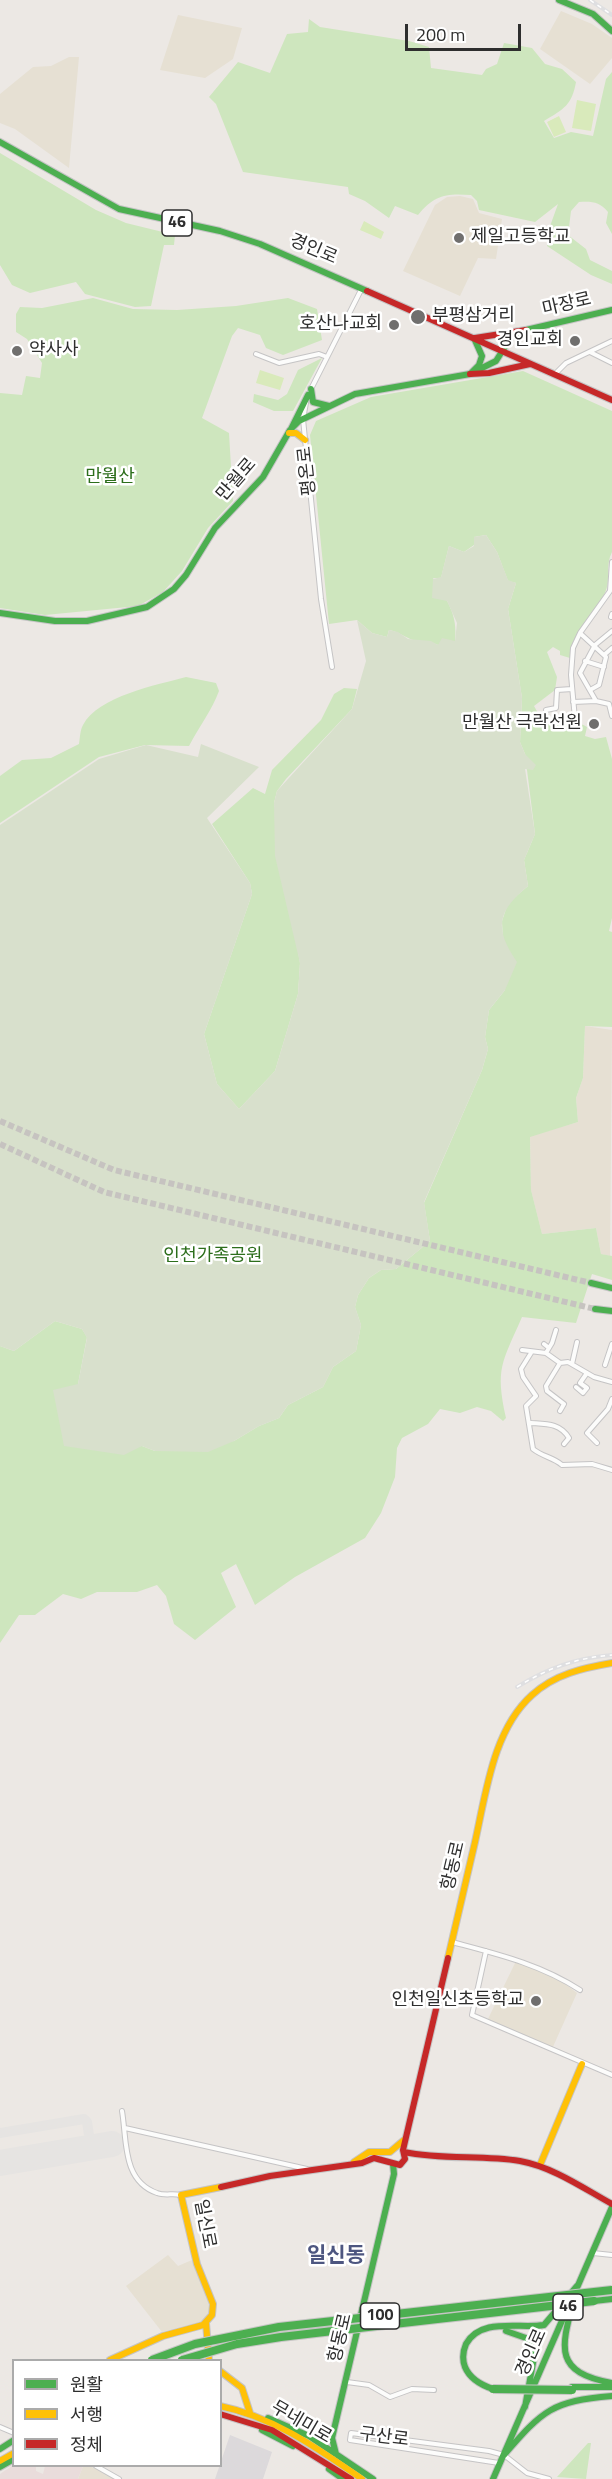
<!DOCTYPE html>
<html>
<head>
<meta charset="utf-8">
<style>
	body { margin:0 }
	#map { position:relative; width:612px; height:2479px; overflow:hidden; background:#ece8e4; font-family:"Titillium Web","Noto Sans KR",sans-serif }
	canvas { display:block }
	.legend { position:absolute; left:12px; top:2359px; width:210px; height:108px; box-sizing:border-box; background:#fff; border:2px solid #ababab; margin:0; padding:8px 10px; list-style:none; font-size:18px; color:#2e2e2e }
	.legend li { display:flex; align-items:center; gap:12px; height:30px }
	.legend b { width:30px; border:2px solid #ababab }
	.scale { position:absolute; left:405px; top:24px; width:116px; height:27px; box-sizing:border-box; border:3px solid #2e2e2e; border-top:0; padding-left:8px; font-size:18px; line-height:21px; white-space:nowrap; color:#2e2e2e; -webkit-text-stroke:4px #fff; paint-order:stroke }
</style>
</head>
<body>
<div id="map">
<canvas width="612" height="2479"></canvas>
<ul class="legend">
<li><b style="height:8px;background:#4caf50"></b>원활</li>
<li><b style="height:8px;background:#ffc107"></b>서행</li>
<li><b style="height:8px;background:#c62828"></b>정체</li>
</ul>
<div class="scale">200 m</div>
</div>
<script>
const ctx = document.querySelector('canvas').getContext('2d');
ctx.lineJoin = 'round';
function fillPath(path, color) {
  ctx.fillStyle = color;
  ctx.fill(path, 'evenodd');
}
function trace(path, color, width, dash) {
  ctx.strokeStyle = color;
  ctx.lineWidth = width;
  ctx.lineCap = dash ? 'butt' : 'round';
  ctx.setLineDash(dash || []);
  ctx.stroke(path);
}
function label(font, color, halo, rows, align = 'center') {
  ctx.font = font + ' "Titillium Web","Noto Sans KR",sans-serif';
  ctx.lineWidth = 5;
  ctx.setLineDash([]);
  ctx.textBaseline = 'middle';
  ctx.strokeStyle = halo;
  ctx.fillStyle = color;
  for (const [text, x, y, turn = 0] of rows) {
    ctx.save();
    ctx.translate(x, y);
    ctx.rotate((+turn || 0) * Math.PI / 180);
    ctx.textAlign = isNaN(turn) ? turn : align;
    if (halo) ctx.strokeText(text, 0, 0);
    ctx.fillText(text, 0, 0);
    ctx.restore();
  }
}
const industrial = new Path2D(`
	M230 2435 272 2452 263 2479H215Z`);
const education = new Path2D(`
	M561 11 592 24 612 38V58L590 84 540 49Z
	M178 15 242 28 233 59 205 78 160 70Z
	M69 57H79L69 168 15 129 0 123V94L33 67 51 66Z
	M460 196 473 199 479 213 502 219 496 259 478 258 460 296 403 271 435 205 447 197Z
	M585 1026 612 1030 610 1256 601 1254 596 1228 542 1234 531 1190 530 1136 578 1122 576 1098 583 1078Z
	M516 1961 555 1976 577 1993 552 2049 488 2019Z
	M168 2255 178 2266 192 2260 210 2307 208 2316 200 2322 162 2332 126 2286Z
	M83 2466H90L115 2479H78Z`);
const medical = new Path2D(`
	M13 2465 36 2466V2471L43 2474 45 2466H83L78 2479H0V2474Z`);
const green = new Path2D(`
	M309 19 320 27 409 41 429 47 431 68 482 75 486 69 497 64 504 43 532 48 545 64 562 69 576 82C572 105 564 109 544 121L554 138 571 132 593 136 606 79 612 72V234L606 223 608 212C600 202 592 201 579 202L571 211 568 235 586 249 590 260 612 271V284L591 275 547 246 549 229 558 204 535 222 479 210 477 201 471 195C446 193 434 195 418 215L395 206 389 218 365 201 349 194 348 187 243 172 216 104 209 97 238 62 270 73 287 34 308 32Z
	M0 153 96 210 126 223 175 235 174 245H164L151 306 135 307 85 294 76 282 30 293 12 285 0 265Z
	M93 298 133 309 177 310 236 306 288 298 317 309 322 340 283 355 266 348 260 335 238 328 232 336 202 418 229 433 233 501 208 528 182 571 163 592 138 606 45 615 0 608V393L22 395 26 376 40 378 42 363 27 339 16 332V314L20 307 42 308Z
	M322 358 293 411H274L253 402 254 394 278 400 287 394 298 370Z
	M523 371 612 411V552C605 565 611 580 605 593 594 617 575 629 570 658L560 655V651L553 647 547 652 557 677 555 690 534 706C549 733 552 716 574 721 578 722 583 725 587 727L585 736 595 739 606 737 612 759V918L609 931 612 932V1027L585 1026 583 1078 576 1098 578 1122 530 1137 531 1190 542 1234 596 1228 601 1254 612 1256V1280L592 1274 576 1323 522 1317C502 1363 495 1368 506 1418L503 1421 491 1411 477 1407 460 1413 440 1409 428 1424 402 1438 397 1448 395 1477 381 1513 365 1538 295 1577 255 1605 236 1564 221 1573 236 1607 195 1640 174 1624 166 1596 157 1585 137 1592H97L81 1599 63 1594 35 1615H19L0 1643V1346L14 1351 55 1321 82 1329 87 1337 78 1384 142 1446 155 1451 234 1441 259 1426 279 1418 288 1405 323 1387 333 1367 356 1351 361 1325 355 1307 358 1295 369 1278 381 1270 396 1269 430 1241 424 1203 482 1070 488 1049 485 1037 489 1010 505 990 502 921 508 903 528 886 524 860 535 834 525 754 520 742 522 698 508 609 516 583 508 581 497 552 486 535 474 537V545L464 552 449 546 441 578H433C447 600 458 614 455 641L438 645C431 642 430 643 423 642 410 642 401 632 389 630L387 637 372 633 357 620 329 624 310 435 316 421 371 397Z
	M186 677 216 683 219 691C212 710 199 727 189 746L145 745 99 757 0 823V776L22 760 51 758 79 744C80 738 80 730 83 725 98 696 157 685 186 677Z
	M344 688 357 689 352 709 286 779 277 791 274 803 300 963 298 994 275 1071 239 1109 217 1084 204 1034 252 894 250 883 212 824 253 788 265 794 272 770 321 720 334 694Z
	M588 2443H591L586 2479 557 2477Z`);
const cemetery = new Path2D(`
	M486 535 497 552 508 580 516 583 508 609 522 698 520 742 525 754 536 765 533 770 525 769 535 834 524 860 528 886C497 912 494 928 517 962L505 990 489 1010 485 1037 488 1049 482 1070 424 1202 430 1241 396 1269 381 1270 369 1278 358 1295 355 1307 361 1325 356 1351 333 1367 323 1387 288 1405 279 1418 259 1426 234 1441 208 1452 155 1451 142 1446 124 1455 64 1446 53 1390 78 1384 87 1338 82 1329 55 1321 14 1351 0 1346V825L99 759 146 745 198 757 201 744 259 767 207 818 250 883 252 894 204 1034 217 1084 239 1109 275 1071 298 994 300 963 275 856 274 803 277 791 352 709 366 661 357 620 372 633 387 637 389 630 398 632 408 639 431 641 438 645 442 638 455 641 457 623 447 601 432 598 433 579 441 577 449 546 464 552 474 546V537Z`);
const pitch = new Path2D(`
	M577 100 596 104 591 131 572 128Z
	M559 116 566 132 554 137 547 122Z
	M364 221 384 232 381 239 360 230Z
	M260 370 284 378 280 390 256 383Z`);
const taxiway = new Path2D(`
	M0 2133 84 2119 87 2122 91 2148`);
const runway = new Path2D(`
	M0 2163 112 2144`);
const secondaryTunnel = new Path2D(`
	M0 1121 114 1170 591 1283
	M0 1144 104 1192 595 1309`);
const street = new Path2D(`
	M590 352 612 363
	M256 354 279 363 319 354 327 357
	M555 374 566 363 612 341
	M310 391 362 288
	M306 403 303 419 321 599 332 667
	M611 617 612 614
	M612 631 595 645 580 673 596 701 609 704 612 716
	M581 634 606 657 599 685 590 690
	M604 655 612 648
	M585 661 604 667
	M573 702 596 701
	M546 710 556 708 557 690 572 689
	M575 719 571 675 573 648 580 633 610 591 612 562
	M556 1330 552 1343 546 1353 560 1363
	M544 1344 549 1348
	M522 1350 546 1353
	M531 1353 521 1369 523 1377 536 1396 526 1406 533 1449C543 1457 553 1457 562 1465L592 1464 612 1470
	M572 1364 577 1342
	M605 1365 612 1344
	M576 1387 583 1393 587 1388 580 1383 587 1373
	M560 1411 564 1404 547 1391 546 1386 560 1363 568 1362 594 1377 612 1382
	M531 1423C546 1424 560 1423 569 1438L564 1444
	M597 1443 587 1433 608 1409 612 1399
	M452 1942C497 1954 540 1964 580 1990
	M486 1951 472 2015 612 2075
	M122 2111C127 2140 122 2181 157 2193 165 2196 173 2193 180 2195
	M125 2128 307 2169
	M593 2253 612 2255
	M347 2382 369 2385 390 2397 412 2389 434 2390
	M0 2427 14 2433
	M499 2463 350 2440 351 2433 489 2451 504 2455 527 2473 549 2479
	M96 2466 119 2479`);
const fast = new Path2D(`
	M559 0 593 14 612 31
	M0 142 119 209 220 231 260 244 367 291
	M470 374 479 365 482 356 474 338
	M311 389 313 402 329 406
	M291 429 308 395
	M0 613 55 621H87L147 607 174 589 186 575 215 528 263 477 290 430 299 421 355 394 470 374 496 361 511 337 526 330 612 310
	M591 1283 612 1288
	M595 1309 612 1311
	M576 2290 612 2207
	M574 2299C561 2348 553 2372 612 2383
	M594 2301 612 2299
	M506 2331 526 2338 535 2352 525 2407
	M572 2387H611
	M493 2389C481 2385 470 2379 465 2367 462 2359 463 2351 466 2344 481 2317 519 2329 544 2325L577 2286
	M268 2418 309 2436 373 2479
	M262 2430 293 2446
	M0 2449 14 2440
	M336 2454 332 2438 394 2174 393 2164
	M504 2455C543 2410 552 2401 612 2396
	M0 2467 14 2459
	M329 2469 343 2479
	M493 2479 571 2300`);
const slow = new Path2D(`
	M289 433H296L305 440
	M448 1958C457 1919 466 1881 475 1842 486 1793 493 1730 532 1695 555 1674 583 1668 612 1663
	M354 2162 369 2152H390L404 2140
	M540 2165 582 2064
	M206 2323 209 2360
	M110 2360 163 2336 203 2325 212 2315 213 2304 197 2264 181 2195 221 2187
	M220 2371 242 2388 250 2413
	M220 2406C274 2417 317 2448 362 2479
	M0 2461 14 2453`);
const jam = new Path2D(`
	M367 291 612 400
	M475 338 526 330
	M470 374 489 373 530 364
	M403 2150 448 1958
	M404 2152C442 2160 481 2155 520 2161 553 2167 583 2188 612 2204
	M221 2187 270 2176 362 2163 374 2158 400 2165 405 2159 403 2150
	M220 2414 272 2430 351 2479`);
const rail = new Path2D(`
	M590 0 612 15
	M517 1687C548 1668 576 1658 612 1655`);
const fastBridge = new Path2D(`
	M152 2360 195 2344 279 2327 612 2290
	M182 2360 237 2344 281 2337 594 2301
	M493 2389 572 2390`);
const markers = [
	[459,238,6,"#706f6e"],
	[418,317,8,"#706f6e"],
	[394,325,6,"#706f6e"],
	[575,341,6,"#706f6e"],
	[17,351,6,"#706f6e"],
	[594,724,6,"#706f6e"],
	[536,2001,6,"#706f6e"]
];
const shields = [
	[177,223,30],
	[568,2307,30],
	[380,2316,39]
];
const shieldNames = [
	["46",177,223],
	["46",568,2307],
	["100",380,2316]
];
const poiNames = [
	["제일고등학교",471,238,"left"],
	["부평삼거리",432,317,"left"],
	["호산나교회",382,325],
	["경인교회",563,341],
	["약사사",29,351,"left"],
	["만월산 극락선원",582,724],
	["인천일신초등학교",524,2001]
];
const streetNames = [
	["경인로",313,250,23],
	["마장로",567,305,-13],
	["평온로",308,471,-96],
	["만월로",237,480,-49],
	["항동로",454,1866,-77],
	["일신로",204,2224,79],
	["항동로",341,2338,-77],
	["경인로",532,2353,-66],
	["무네미로",301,2423,30],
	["구산로",384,2438,7]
];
const parkNames = [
	["만월산",110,478],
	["인천가족공원",213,1257]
];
const quarterNames = [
	["일신동",336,2257]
];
fillPath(industrial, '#dcd9db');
fillPath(education, '#e6e0d3');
fillPath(medical, '#e9dcdb');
fillPath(green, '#cee6be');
fillPath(cemetery, '#d8e0cc');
fillPath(pitch, '#d9eabb');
trace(taxiway, '#e6e4e2', 10);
trace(runway, '#e6e4e2', 26);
trace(secondaryTunnel, '#c6c3c0', 6, [6, 3]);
trace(street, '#c5c4c5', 6);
trace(fast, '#c5c4c5', 8);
trace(slow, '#c5c4c5', 8);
trace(jam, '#c5c4c5', 8);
trace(street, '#fcfcfb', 4);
trace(fast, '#4caf50', 6);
trace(slow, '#ffc107', 6);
trace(jam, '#c62828', 6);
trace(rail, '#dfdfe1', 4);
trace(rail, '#fff', 1.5, [4.5]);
trace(fastBridge, '#c6c5c4', 10, []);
trace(fastBridge, '#4caf50', 8);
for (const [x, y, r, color] of markers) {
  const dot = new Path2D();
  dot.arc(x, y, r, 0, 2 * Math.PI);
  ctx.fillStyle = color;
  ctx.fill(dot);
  trace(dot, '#fff', 2);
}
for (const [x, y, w] of shields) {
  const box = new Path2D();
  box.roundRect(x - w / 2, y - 13, w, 26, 4.5);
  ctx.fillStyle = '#fff';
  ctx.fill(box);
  trace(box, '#2e2e2e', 1.5);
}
label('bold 16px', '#2e2e2e', null, shieldNames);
label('18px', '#2e2e2e', '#fff', poiNames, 'right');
label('18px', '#2e2e2e', '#fff', streetNames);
label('18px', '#2c6e1b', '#fff', parkNames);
label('bold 21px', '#4d5680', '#fff', quarterNames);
</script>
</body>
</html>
